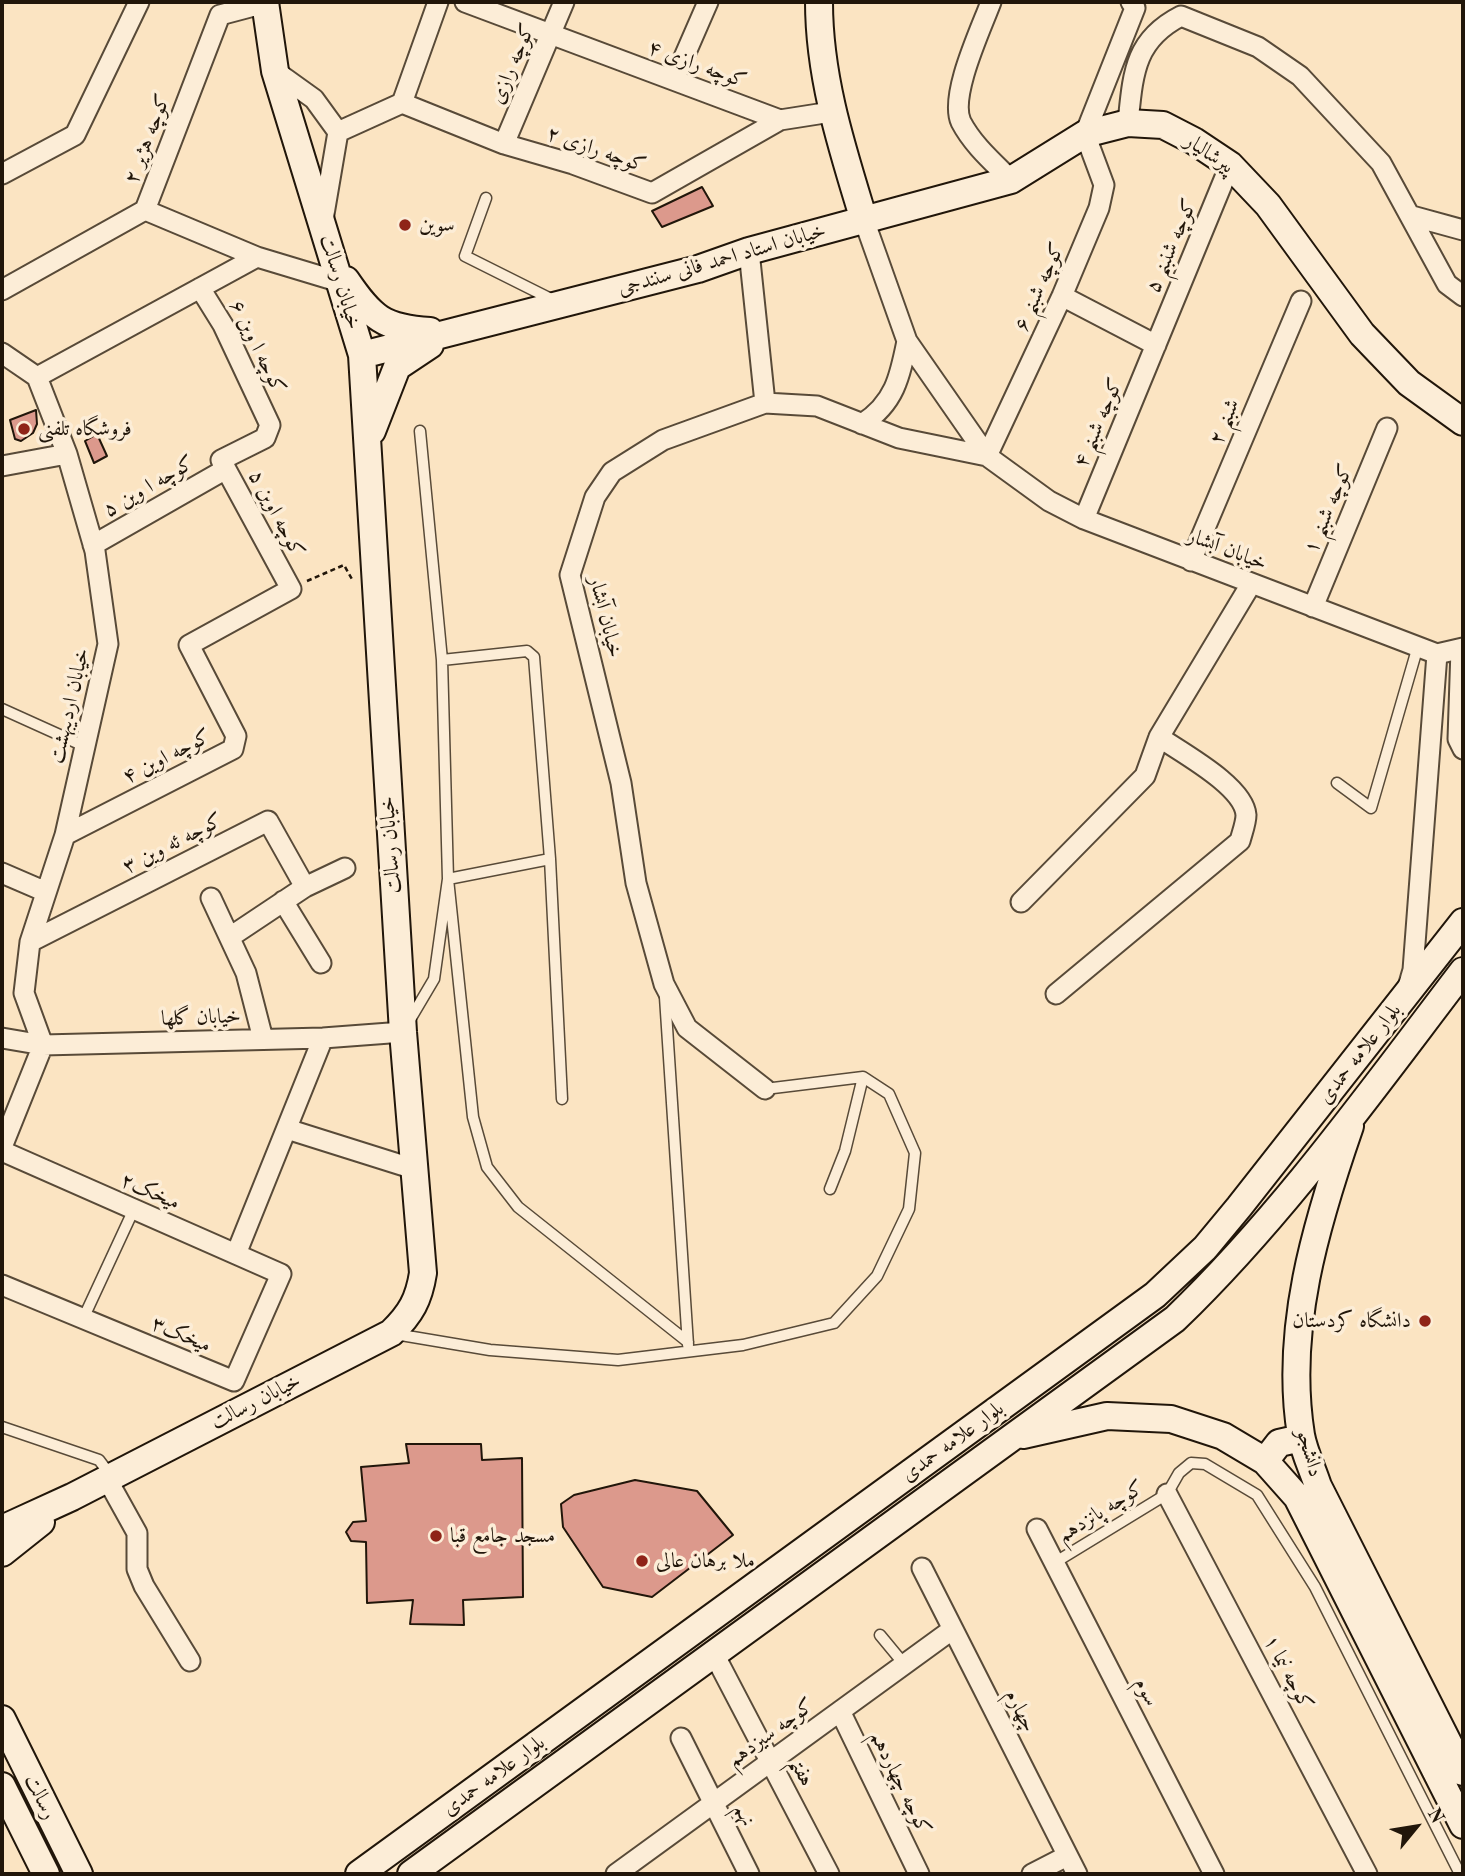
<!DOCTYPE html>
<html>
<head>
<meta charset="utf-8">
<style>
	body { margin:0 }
	#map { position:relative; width:1465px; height:1876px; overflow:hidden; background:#fbe4c2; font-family:"Old Standard TT",serif }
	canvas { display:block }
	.frame { position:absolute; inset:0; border:4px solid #21160a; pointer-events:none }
	.north { position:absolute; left:1381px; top:1792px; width:70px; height:70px; -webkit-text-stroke:5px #fcedd7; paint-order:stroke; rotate:60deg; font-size:19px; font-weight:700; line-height:28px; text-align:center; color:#21160a }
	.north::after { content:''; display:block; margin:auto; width:24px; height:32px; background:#21160a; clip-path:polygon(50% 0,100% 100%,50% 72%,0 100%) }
</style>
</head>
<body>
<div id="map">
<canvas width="1465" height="1876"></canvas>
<div class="frame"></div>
<div class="north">N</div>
</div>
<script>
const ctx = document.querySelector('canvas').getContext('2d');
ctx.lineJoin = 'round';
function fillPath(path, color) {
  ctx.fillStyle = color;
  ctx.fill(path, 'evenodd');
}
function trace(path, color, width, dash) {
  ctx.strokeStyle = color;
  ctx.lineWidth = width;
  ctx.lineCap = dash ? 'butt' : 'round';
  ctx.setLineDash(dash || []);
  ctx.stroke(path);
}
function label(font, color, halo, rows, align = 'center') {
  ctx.font = font + ' "Old Standard TT",Amiri,serif';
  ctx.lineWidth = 7;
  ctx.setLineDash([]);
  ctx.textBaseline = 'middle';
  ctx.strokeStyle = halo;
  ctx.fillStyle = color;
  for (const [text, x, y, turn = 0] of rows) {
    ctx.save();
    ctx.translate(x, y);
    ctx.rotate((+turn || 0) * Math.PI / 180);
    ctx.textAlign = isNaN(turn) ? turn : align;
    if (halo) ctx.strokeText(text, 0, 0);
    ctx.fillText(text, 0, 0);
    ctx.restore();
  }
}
const building = new Path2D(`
	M702 187 713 206 662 227 652 211Z
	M36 410 37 424 33 433 21 441 15 439 10 420Z
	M97 434 107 456 94 463 85 441Z
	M406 1444H481L482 1460 522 1458 523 1597 463 1600 464 1625 410 1624 413 1600 367 1603 366 1542 351 1541 346 1532 353 1522 366 1521 361 1467 409 1463Z
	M635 1480 697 1491 733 1535 652 1597 603 1587 563 1527 561 1504 574 1495Z`);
const path = new Path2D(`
	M307 581 344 565 353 581`);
const lane = new Path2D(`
	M486 198 465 256 555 301
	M442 660 527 651 534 657 550 859 562 1099
	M2 709 84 746
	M1337 783 1371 808 1418 646
	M550 859 448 879 473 1117 487 1167 518 1207 688 1342
	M665 997 688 1345
	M408 1023 434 979 448 879 442 660 420 431
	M830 1189 845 1151 863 1077
	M83 1319 134 1209
	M395 1334 490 1350 618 1360 743 1345 834 1323 877 1276 909 1209 915 1153 889 1094 863 1077 765 1089
	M2 1427 99 1460 105 1468 107 1477
	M1054 1563 1167 1494 1179 1473 1191 1463 1205 1464 1257 1495 1315 1587 1460 1874
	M880 1635 904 1664`);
const street = new Path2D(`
	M438 2 402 103 504 144 573 164 652 193 780 120
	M465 2 780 120 831 112
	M991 2C981 29 949 96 961 122 973 145 993 162 1011 180
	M275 71 314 99 338 132 323 220
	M674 80 708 2
	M1128 123C1133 74 1134 40 1181 16L1258 47 1300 76 1381 163 1447 284 1463 296
	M338 132 402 103
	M504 144 564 2
	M2 174 75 135 139 2
	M145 210 257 257
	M1412 216 1463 230
	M864 220 907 341 987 456 1049 501 1084 519 1437 654 1463 648
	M749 251 765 403
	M2 290 145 210 220 15 269 2
	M1062 296 1156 345
	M2 353 37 377 67 454 95 551 108 644 65 835 30 942 24 993 43 1045 2 1147
	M37 377 257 257 340 282
	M862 424C895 403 900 376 907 341
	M2 466 67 454
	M1084 519 1230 165
	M93 545 226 469
	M1191 561 1301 301
	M1313 607 1387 428
	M1461 649 1458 739 1463 749
	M65 835 233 749 236 736 189 645 291 589 221 460 265 438 270 425 223 325 200 288
	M2 873 46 892
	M211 898 246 973 263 1039
	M283 901 321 963
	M1021 902 1145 776 1159 737
	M230 937 305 887 345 868
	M30 942 268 821 305 887
	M1408 987 1413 970 1437 654
	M1056 994 1240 841C1242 833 1246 823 1246 815 1244 786 1182 753 1159 737L1251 584
	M2 1038 43 1045 323 1038 403 1032
	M765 1089 687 1028 664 984 636 883 621 783 570 575 595 497 612 472 663 440 765 403 817 406 899 438 987 456 1062 296 1099 208 1104 185 1085 134 1135 8 1131 2
	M287 1129 414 1169
	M2 1151 281 1274 234 1381 2 1285
	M236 1254 323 1038
	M107 1479 137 1533V1569L144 1586 190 1661
	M1167 1494 1367 1874
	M1037 1529 1214 1874
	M922 1568 1077 1874
	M714 1654 829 1874
	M840 1711 919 1874
	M681 1738 749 1874
	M616 1874 953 1629
	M1032 1874 1067 1856`);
const secondary = new Path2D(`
	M819 2C819 78 842 148 864 220
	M346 280C372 318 383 328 430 331
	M362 355 698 269 749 251 1011 180 1085 134 1128 123 1163 125 1194 141 1230 165 1268 205 1362 334 1409 383 1463 422
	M372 431 397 367 430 345
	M1350 1126C1316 1224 1284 1330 1301 1435 1304 1452 1313 1470 1318 1486L1463 1772
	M1023 1435 1107 1416 1171 1419 1223 1436 1265 1461 1297 1497 1463 1825
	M1265 1461 1279 1443 1301 1438
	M2 1529 72 1497 391 1333C411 1314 419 1299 423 1273L403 1032 362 355 275 71 265 2
	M2 1553 41 1522
	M2 1719 79 1874
	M2 1786 46 1874
	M359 1874 1155 1295 1205 1248 1239 1207 1463 922
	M411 1874 1175 1319C1283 1215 1372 1090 1463 971`);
const markers = [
	[405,225,7,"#8f2418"],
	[24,429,7,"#8f2418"],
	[1425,1321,7,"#8f2418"],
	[436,1536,7,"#8f2418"],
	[642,1561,7,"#8f2418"]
];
const streetNames = [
	["کوچه رازی",513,64,-67],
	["کوچه رازی ۴",697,65,20],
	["کوچه هژیر ۲",148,139,-69],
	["کوچه رازی ۲",596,150,19],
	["پیرشالیار",1209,154,34],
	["کوچه شنبنم ۵",1172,246,-67],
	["خیابان استاد احمد فانی سنندجی",722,260,-16],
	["خیابان رسالت",340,282,73],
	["کوچه شبنم ۶",1040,287,-66],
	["کوچه ا وین ۶",257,347,64],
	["شبنم ۲",1225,422,-67],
	["کوچه شبنم ۴",1099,423,-67],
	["کوچه ا وین ۵",149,487,-30],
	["کوچه شبنم ۱",1329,509,-67],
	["کوچه اوین ۵",276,514,62],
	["خیابان آبشار",1227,550,21],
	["خیابان آبشار",605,617,76],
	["خیابان اردیبهشت",70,706,-77],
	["کوچه اوین ۴",167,757,-27],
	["کوچه ئه وین ۳",173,844,-27],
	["خیابان رسالت",391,845,-94],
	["خیابان گلها",201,1018,-2],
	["بلوار علامه حمدی",1360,1054,-52],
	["میخک۲",150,1192,24],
	["میخک۳",181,1335,23],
	["خیابان رسالت",256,1402,-27],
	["بلوار علامه حمدی",953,1442,-36],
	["دانشجو",1309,1453,74],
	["کوچه پانزدهم",1101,1512,-32],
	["کوچه نیما ۱",1288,1673,62],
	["سوم",1146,1692,63],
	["چهارم",1020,1711,63],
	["کوچه سیزدهم",771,1733,-36],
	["هفتم",801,1772,62],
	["بلوار علامه حمدی",494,1776,-36],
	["کوچه چهاردهم",900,1783,64],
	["رسالت",40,1797,64],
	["نهم",744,1815,63]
];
const poiNames = [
	["سوین",419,225],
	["فروشگاه تلفنی",38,429],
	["دانشگاه کردستان",1411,1321,"right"],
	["مسجد جامع قبا",450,1536],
	["ملا برهان عالی",656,1561]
];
fillPath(building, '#dc998c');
trace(building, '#21160a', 2);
trace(lane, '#584a38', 13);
trace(street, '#584a38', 23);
trace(secondary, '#21160a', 30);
trace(path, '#21160a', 2.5, [5, 3.5]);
trace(lane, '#fcedd7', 10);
trace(street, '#fcedd7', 19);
trace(secondary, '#fcedd7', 26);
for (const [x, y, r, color] of markers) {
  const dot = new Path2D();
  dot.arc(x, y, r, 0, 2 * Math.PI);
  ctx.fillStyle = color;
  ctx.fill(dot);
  trace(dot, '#fcedd7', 2.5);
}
label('21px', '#21160a', '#fcedd7', streetNames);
label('21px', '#21160a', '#fcedd7', poiNames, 'left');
</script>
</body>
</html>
